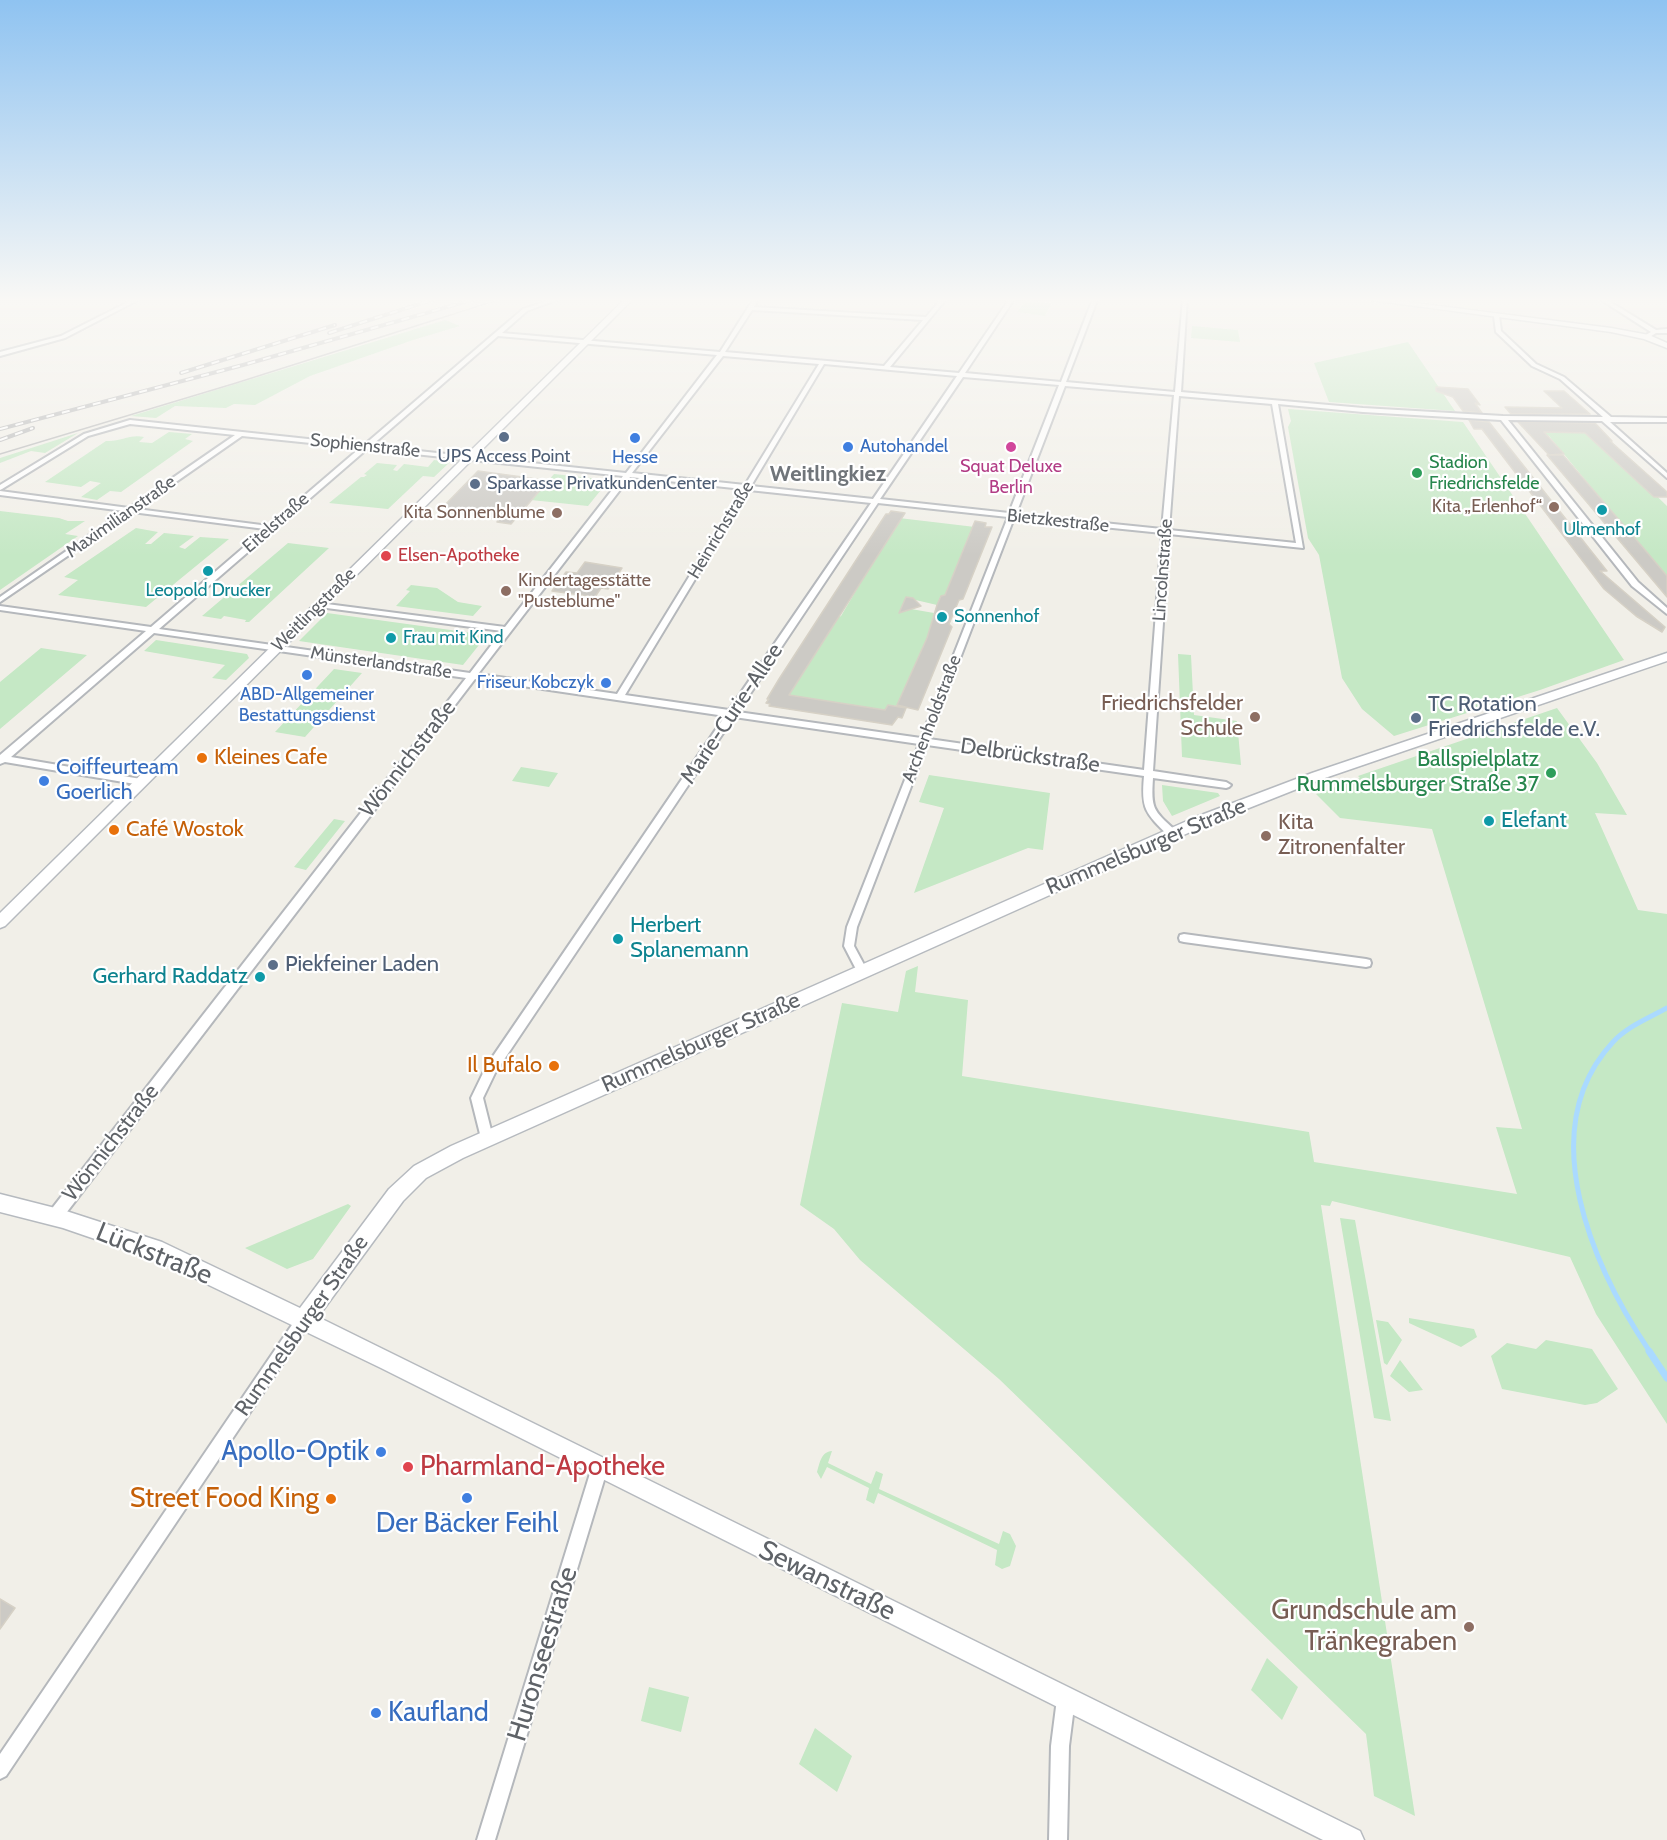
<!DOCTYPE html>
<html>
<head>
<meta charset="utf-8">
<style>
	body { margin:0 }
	canvas { display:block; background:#f1efe8 }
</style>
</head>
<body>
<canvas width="1667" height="1840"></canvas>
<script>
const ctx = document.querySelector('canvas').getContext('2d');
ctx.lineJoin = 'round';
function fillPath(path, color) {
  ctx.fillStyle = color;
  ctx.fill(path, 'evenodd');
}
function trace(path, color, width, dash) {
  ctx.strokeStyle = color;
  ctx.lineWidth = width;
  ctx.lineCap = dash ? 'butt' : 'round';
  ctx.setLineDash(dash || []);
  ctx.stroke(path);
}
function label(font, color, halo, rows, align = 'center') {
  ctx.font = font + ' Cabin,sans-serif';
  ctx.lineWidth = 4.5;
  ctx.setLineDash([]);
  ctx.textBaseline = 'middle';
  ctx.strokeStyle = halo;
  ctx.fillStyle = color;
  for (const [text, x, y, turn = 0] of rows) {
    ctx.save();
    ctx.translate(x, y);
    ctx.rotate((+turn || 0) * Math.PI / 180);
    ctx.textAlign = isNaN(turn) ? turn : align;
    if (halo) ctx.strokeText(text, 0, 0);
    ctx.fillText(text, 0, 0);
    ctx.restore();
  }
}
const green = new Path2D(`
	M1026 300 1052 303 1045 316 1017 312Z
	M445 320 460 326 413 340 310 376 255 405 234 404 226 408 175 406 156 418 131 416Z
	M1192 326 1238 330 1240 342 1191 338Z
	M1408 342 1455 411 1329 402 1314 363Z
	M1288 409 1463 422 1624 660 1540 690 1394 736 1362 709 1342 678 1319 555 1308 538 1288 427 1291 421Z
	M169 432 192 434 185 439 193 441 121 492 110 491 97 500 81 497 101 483 90 481 81 487 45 482 106 441C121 442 129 434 144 437L139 442 152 443Z
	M1540 432 1591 433 1667 506V579L1549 436Z
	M78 433 45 453 31 451 0 463V458Z
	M434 460 450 462 434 477 423 476 388 509 329 503 361 477H364L367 475 364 474 377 463 397 465 393 470 397 471 404 464 428 467Z
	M554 474 609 480 588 506 531 500Z
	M0 511 59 518 68 521H85L65 534 78 536 0 590Z
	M899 518 975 527 947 595 941 596 937 605 907 598 911 609 934 613 931 624 934 625 898 704 896 706 888 705 885 710 786 697 837 618 841 616Z
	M136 528 158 532 145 544H151L164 533 194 536 179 547 185 549 200 537 229 539 146 607 58 595 78 580 64 577Z
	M288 543 329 548 249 622H245L246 620 224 616 221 619 202 616Z
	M411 585 437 588 458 602 482 606 473 616 396 606 410 591 406 590Z
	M327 613 487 635 463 665 299 641Z
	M156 640 247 654 249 658 226 680 212 678 225 665 144 651Z
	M41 648 87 655 0 729V682Z
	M1178 654 1191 655 1194 715 1237 721 1241 765 1182 757Z
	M334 669 362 673 305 737 275 732Z
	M1557 708 1597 763 1627 815 1595 813 1638 910 1667 914V1424L1596 1314 1570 1257 1332 1201 1330 1206 1321 1205 1415 1816 1374 1796 1366 1734 999 1379 860 1260 834 1229 800 1205 842 1003 898 1012 906 971 918 966 915 992 968 1000 962 1076 1309 1132 1314 1162 1517 1194 1496 1127 1522 1129 1432 829 1340 818 1316 794 1360 778 1358 776Z
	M521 767 558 773 549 787 512 781Z
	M929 775 1050 793 1043 850 1028 848 914 893 944 808 919 802Z
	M1162 785 1218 793 1220 796 1172 816 1163 801Z
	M334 819 345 821 306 870 294 867Z
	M348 1204 351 1206 313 1259 287 1269 245 1248Z
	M1340 1218 1355 1220 1391 1421 1374 1418Z
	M1409 1318 1474 1329 1477 1337 1461 1347 1409 1323Z
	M1376 1320 1388 1322 1402 1340 1387 1365 1384 1363Z
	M1546 1340 1592 1349 1618 1389 1597 1403 1585 1405 1502 1389 1491 1356 1507 1343 1536 1349Z
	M1400 1360 1423 1390 1409 1392 1390 1376Z
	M832 1451 828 1463 871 1484 876 1471 883 1474 879 1489 999 1544 1003 1531 1010 1534 1016 1546 1010 1566 1002 1569 995 1565 997 1550 878 1493 874 1504 866 1500 869 1488 827 1467 821 1479 817 1472C820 1462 821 1452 832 1451Z
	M1267 1658 1298 1687 1282 1720 1251 1690Z
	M649 1687 689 1697 681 1732 641 1721Z
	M815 1728 852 1756 837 1792 799 1764Z`);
const streamFar1 = new Path2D(`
	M1650 1352C1594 1269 1531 1130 1613 1042 1628 1026 1649 1018 1667 1008`);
const stream = new Path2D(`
	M1649 1351 1667 1378`);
const building = new Path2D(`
	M1436 387 1468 389 1480 405 1475 403 1482 413 1463 411 1453 397 1436 391Z
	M1544 391H1564L1590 414H1511L1505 407 1562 408Z
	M1469 420 1489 422 1607 571H1600L1665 627 1662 632 1636 616 1604 589 1482 429H1474Z
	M1518 422 1595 423 1612 441H1610L1667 492V497H1654L1585 433 1544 432 1564 454 1549 455Z
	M1547 455H1563L1640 544 1667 576V597Z
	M478 471 537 479 535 480 540 481 534 487 542 488 511 524 497 522 499 519 439 511Z
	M891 511 905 513 789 695 885 710 888 705 906 708 902 718 898 717 892 725 769 706 770 704 766 703 769 699H767L779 679 886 514H889Z
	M975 521 986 523 985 527H992L963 599 959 600 949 624 952 627 918 710 897 705 927 638 937 605 941 596 945 595Z
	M585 562 622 568 608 589 601 588 595 597 552 591 566 572 577 573Z
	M906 597 913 598 921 606 899 613Z
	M0 1599 15 1608 0 1629Z`);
const street = new Path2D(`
	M136 298H142L65 338 0 356V352L61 336Z
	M555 298H562L527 311 502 333 720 352 754 298H759L754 307 926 317 942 298H947L890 367 959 373 1010 298H1015L965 373 1061 382 1093 298H1098L1066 382 1175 392 1183 298H1187L1181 392 1363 408 1503 416 1603 417 1560 379 1532 366 1496 332 1494 316 1499 315 1501 331 1536 364 1564 377 1611 417 1667 418V422H1610L1667 473V478L1602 421 1508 420 1638 582 1667 608V614L1632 586 1501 420 1363 412 1278 404 1303 548 1169 534 1153 771 1226 782 1231 785 1229 787 1226 788 1153 778C1151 809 1153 810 1175 830L1177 833 1172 837 1169 836C1145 813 1141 809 1144 776L927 745 857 927 854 946 868 972 867 975 863 977 859 975 844 946 847 927 919 744 734 717 495 1073 483 1098 493 1138 491 1142 487 1144 483 1142 481 1138 471 1098 487 1065 725 716 475 679 60 1221 55 1222 50 1221 48 1216 50 1211 466 678 154 633 11 757 141 779 146 782 144 784 141 785 5 762 0 764V755L146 631 0 610V606L151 627 265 529 132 512 0 602V597L124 511 0 495V491L129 508 235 435 130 424 88 436 2 489 0 490V485L84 434 130 420 364 445 523 309ZM752 310 923 320 884 366 725 352ZM498 336 717 355 626 473 371 446ZM723 356 819 364 745 485 632 473ZM824 364 957 376 873 499 751 486ZM963 377 1059 385 1009 513 880 499ZM1065 386 1174 395 1162 529 1016 514ZM1179 396 1272 404 1296 543 1169 530ZM242 436 360 448 269 526 137 509ZM367 449 623 476 505 627 319 603 315 605 319 607 502 631 470 673 159 629ZM630 477 743 489 617 694 478 674ZM749 490 871 503 729 710 625 695ZM878 503 1008 517 921 738 738 712ZM1014 518 1162 533 1144 770 929 739Z
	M1598 298H1604L1656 330 1667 329V333H1656L1648 338H1644V336L1651 332Z
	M1184 934 1366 959 1370 960 1371 963 1370 966 1366 967 1184 942 1180 941 1179 938 1180 935Z
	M303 1314 308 1316 310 1321 308 1326 6 1776 0 1779V1754L298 1316Z
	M600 1459 605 1462 608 1467 495 1840H477L592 1467 595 1462Z
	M1066 1690 1072 1693 1075 1699 1069 1746 1067 1840H1049L1051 1746 1057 1699 1060 1693Z`);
const secondary = new Path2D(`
	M626 298H634L5 926 0 928V913Z
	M1355 298H1377L1611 328 1649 335 1667 343V348L1644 339 1611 332Z
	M1667 653V661L1322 779 1206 825 463 1158 426 1178 403 1201 318 1317 1360 1831 1364 1840H1323L381 1368 159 1261 63 1228 0 1212V1194L63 1210 162 1242 300 1308 389 1189 414 1166 451 1146 1196 817 1312 773Z`);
const tram = new Path2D(`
	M0 454 236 383 504 298`);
const rail = new Path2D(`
	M329 333 438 298
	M181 373 335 325
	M0 429 243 365 479 298
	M0 440 33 428`);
const markers = [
	[504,437,6,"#5c6f8a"],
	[635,438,6,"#3f7fe0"],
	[848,447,6,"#3f7fe0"],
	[1011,447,6,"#d1479c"],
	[1417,473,6,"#2e9e5b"],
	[475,484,6,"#5c6f8a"],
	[1554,507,6,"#8d6e63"],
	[1602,510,6,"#0f9aa8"],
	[557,513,6,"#8d6e63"],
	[386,556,6,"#e0444e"],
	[208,571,6,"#0f9aa8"],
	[506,591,6,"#8d6e63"],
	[942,617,6,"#0f9aa8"],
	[391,638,6,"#0f9aa8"],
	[307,675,6,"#3f7fe0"],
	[606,683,6,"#3f7fe0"],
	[1255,717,6,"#8d6e63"],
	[1416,718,6,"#5c6f8a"],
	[202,758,6,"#e8710a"],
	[1551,773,6,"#2e9e5b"],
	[44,781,6,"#3f7fe0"],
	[1489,821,6,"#0f9aa8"],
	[114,830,6,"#e8710a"],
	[1266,836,6,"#8d6e63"],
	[618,939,6,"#0f9aa8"],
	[273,965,6,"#5c6f8a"],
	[260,977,6,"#0f9aa8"],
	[554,1066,6,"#e8710a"],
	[381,1452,6,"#3f7fe0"],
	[408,1467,6,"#e0444e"],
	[467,1498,6,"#3f7fe0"],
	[331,1499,6,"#e8710a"],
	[1469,1627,6,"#8d6e63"],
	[376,1713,6,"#3f7fe0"]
];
const farStreetnames = [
	["Sophienstraße",365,446,6],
	["Maximilianstraße",121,517,-35],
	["Bietzkestraße",1058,521,6],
	["Eitelstraße",276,523,-41],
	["Heinrichstraße",721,530,-59],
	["Lincolnstraße",1163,570,-86],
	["Weitlingstraße",314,610,-45],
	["Münsterlandstraße",381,663,8],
	["Archenholdstraße",932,719,-69]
];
const farShopnames = [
	["Autohandel",860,447,"left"],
	["Hesse",635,458],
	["Friseur Kobczyk",594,683,"right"],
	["ABD-Allgemeiner",307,695],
	["Bestattungsdienst",307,716]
];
const farServicenames = [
	["UPS Access Point",504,457],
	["Sparkasse PrivatkundenCenter",487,484,"left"]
];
const farLeisurenames = [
	["Stadion",1429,463],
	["Friedrichsfelde",1429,484]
];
const farHotelnames = [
	["Squat Deluxe",1011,467],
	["Berlin",1011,488]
];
const farEducationnames = [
	["Kita „Erlenhof“",1542,507],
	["Kita Sonnenblume",545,513],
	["Kindertagesstätte",518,581,"left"],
	["\"Pusteblume\"",518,602,"left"]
];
const farCulturenames = [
	["Ulmenhof",1602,530],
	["Leopold Drucker",208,591],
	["Sonnenhof",954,617,"left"],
	["Frau mit Kind",403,638,"left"]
];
const farHealthnames = [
	["Elsen-Apotheke",398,556]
];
const farQuarternames = [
	["Weitlingkiez",828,475]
];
const educationNames = [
	["Friedrichsfelder",1243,704],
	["Schule",1243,729],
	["Kita",1278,823,"left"],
	["Zitronenfalter",1278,848,"left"]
];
const serviceNames = [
	["TC Rotation",1428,705],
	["Friedrichsfelde e.V.",1428,730],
	["Piekfeiner Laden",285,965]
];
const streetNames = [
	["Marie-Curie-Allee",732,714,-56],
	["Delbrückstraße",1030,756,8],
	["Wönnichstraße",408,759,-52],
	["Rummelsburger Straße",1146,847,-23],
	["Rummelsburger Straße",701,1043,-24],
	["Wönnichstraße",111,1143,-52],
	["Rummelsburger Straße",302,1326,-55]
];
const foodNames = [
	["Kleines Cafe",214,758],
	["Café Wostok",126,830],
	["Il Bufalo",542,1066,"right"]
];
const leisureNames = [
	["Ballspielplatz",1539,760],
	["Rummelsburger Straße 37",1539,785]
];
const shopNames = [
	["Coiffeurteam",56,768],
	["Goerlich",56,793]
];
const cultureNames = [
	["Elefant",1501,821],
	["Herbert",630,926],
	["Splanemann",630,951],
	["Gerhard Raddatz",248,977,"right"]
];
const nearStreetnames = [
	["Lückstraße",154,1254,22],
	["Sewanstraße",827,1581,26],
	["Huronseestraße",543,1654,-73]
];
const nearShopnames = [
	["Apollo-Optik",369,1452],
	["Der Bäcker Feihl",467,1524,"center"],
	["Kaufland",388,1713,"left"]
];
const nearHealthnames = [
	["Pharmland-Apotheke",420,1467]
];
const nearFoodnames = [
	["Street Food King",319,1499]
];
const nearEducationnames = [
	["Grundschule am",1457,1611],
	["Tränkegraben",1457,1642]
];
fillPath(green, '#c5e8c5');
trace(streamFar1, '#aadaff', 5);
trace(stream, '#aadaff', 7);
fillPath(building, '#cccac5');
trace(building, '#d6d1c6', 1.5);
trace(street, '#b5b8bc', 4);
trace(secondary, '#b6babf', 3);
fillPath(street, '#fff');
fillPath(secondary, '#fff');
trace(tram, '#b6b7b8', 1.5);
trace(rail, '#b6b7b8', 4);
trace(rail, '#fff', 2, [8]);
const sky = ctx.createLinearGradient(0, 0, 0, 556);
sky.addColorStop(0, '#8fc3f1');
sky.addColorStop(0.54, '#f9f8f5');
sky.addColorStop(1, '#f9f8f500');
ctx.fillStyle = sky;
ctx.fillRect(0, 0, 1667, 556);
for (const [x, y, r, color] of markers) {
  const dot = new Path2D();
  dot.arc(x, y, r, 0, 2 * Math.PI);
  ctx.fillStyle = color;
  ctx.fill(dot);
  trace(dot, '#fff', 2);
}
label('18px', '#5f6368', '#fff', farStreetnames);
label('18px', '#366cbe', '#fff', farShopnames);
label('18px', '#4e5e75', '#fff', farServicenames);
label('18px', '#27864d', '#fff', farLeisurenames, 'left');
label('18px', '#b23c85', '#fff', farHotelnames);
label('18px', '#785e54', '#fff', farEducationnames, 'right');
label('18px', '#0d838f', '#fff', farCulturenames);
label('18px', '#be3a42', '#fff', farHealthnames, 'left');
label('bold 22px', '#70757a', '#fff', farQuarternames);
label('22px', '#785e54', '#fff', educationNames, 'right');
label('22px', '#4e5e75', '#fff', serviceNames, 'left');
label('22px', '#5f6368', '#fff', streetNames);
label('22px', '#c56008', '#fff', foodNames, 'left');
label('22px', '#27864d', '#fff', leisureNames, 'right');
label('22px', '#366cbe', '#fff', shopNames, 'left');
label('22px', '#0d838f', '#fff', cultureNames, 'left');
label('27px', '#5f6368', '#fff', nearStreetnames);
label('27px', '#366cbe', '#fff', nearShopnames, 'right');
label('27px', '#be3a42', '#fff', nearHealthnames, 'left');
label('27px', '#c56008', '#fff', nearFoodnames, 'right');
label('27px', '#785e54', '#fff', nearEducationnames, 'right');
</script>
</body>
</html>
